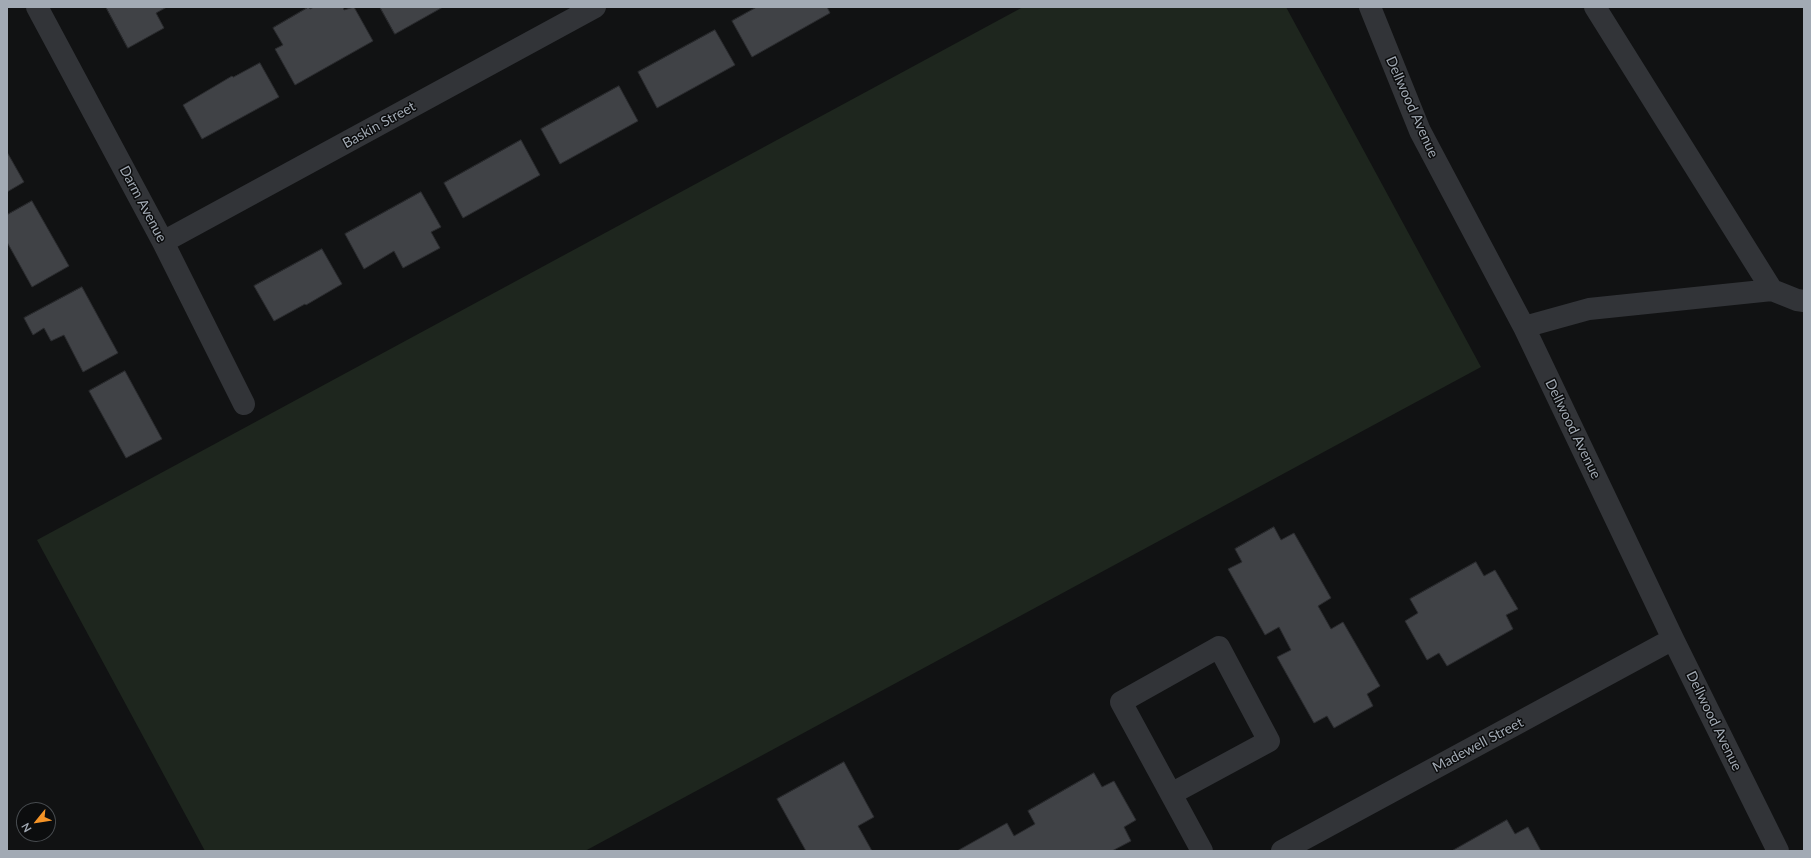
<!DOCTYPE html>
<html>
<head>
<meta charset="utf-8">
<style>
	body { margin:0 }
	#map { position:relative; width:1811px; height:858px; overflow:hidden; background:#111213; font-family:Lato,sans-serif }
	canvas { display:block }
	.frame { position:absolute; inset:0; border:8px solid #a2aab4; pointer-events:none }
	.north { position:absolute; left:16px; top:802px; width:40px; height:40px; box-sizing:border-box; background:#0c0d0e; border:1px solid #484c50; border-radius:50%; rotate:240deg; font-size:11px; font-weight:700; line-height:16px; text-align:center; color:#a2aab4 }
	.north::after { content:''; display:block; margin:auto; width:14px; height:18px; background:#f59427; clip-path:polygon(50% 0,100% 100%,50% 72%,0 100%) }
</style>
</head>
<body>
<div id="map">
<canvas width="1811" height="858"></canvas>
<div class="frame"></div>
<div class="north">N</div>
</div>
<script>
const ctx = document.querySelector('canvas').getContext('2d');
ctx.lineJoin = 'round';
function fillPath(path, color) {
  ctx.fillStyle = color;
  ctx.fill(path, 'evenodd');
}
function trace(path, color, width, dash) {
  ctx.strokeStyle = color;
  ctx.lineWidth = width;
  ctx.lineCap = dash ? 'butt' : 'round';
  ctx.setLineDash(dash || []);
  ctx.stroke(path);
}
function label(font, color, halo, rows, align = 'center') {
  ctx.font = font + ' Lato,sans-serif';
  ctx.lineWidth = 3;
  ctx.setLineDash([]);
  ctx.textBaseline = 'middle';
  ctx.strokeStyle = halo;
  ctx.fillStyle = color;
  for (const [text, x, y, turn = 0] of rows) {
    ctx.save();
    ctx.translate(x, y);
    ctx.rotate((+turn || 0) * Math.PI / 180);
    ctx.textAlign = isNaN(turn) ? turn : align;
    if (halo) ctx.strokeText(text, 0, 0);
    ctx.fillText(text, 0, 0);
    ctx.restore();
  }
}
const green = new Path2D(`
	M1023 7H1286L1481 367 585 851H205L37 540Z`);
const building = new Path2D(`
	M106 7H167L156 13 164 28 128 48Z
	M309 7 310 9 314 7H343L344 10 354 7 373 41 295 85 275 49 283 45 273 28Z
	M380 7H443L395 34Z
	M757 7H827L830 13 752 57 732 21Z
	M715 30 735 65 657 108 638 72Z
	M260 63 279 97 202 139 183 105 232 76 233 77Z
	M619 86 638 121 560 164 541 129Z
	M521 140 540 175 463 218 444 183Z
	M7 152 24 182 7 192Z
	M421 192 441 227 431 232 440 248 403 268 394 251 364 269 345 234Z
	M32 201 69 266 32 287 7 242V215Z
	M322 249 342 284 306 305 305 304 274 321 254 286Z
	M82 287 118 353 83 372 64 335 51 341 44 328 33 335 24 318Z
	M125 371 162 439 126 458 89 391Z
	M1274 527 1281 540 1294 533 1331 598 1318 606 1331 629 1343 622 1380 686 1367 694 1373 706 1334 728 1327 716 1314 723 1277 657 1291 650 1279 627 1265 635 1228 569 1242 562 1235 549Z
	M1476 562 1484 576 1495 570 1518 609 1506 615 1513 629 1447 666 1439 653 1427 660 1405 621 1418 613 1410 599Z
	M844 762 874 817 858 826 872 851H806L777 799Z
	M1094 773 1102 787 1114 781 1136 820 1124 827 1131 841 1112 851H957L1007 823 1014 836 1035 824 1028 811Z
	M1507 820 1515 834 1528 827 1541 851H1452Z`);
const minor = new Path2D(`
	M37 7 163 242 244 404
	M1370 7 1420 131 1524 327 1673 639 1778 851
	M163 242 595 7
	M1772 290 1797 300 1804 301
	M1524 327 1589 309 1772 290 1595 7
	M1171 794 1269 741 1219 647 1121 702 1202 851
	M1282 851 1673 639`);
const streetNames = [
	["Dellwood Avenue",1412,107,66],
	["Baskin Street",379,125,-29],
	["Darm Avenue",143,204,62],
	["Dellwood Avenue",1573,429,64],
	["Dellwood Avenue",1714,721,64],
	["Madewell Street",1478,745,-28]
];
fillPath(green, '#1e261e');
fillPath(building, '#404246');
trace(building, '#2b2c2f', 1);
trace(minor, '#323438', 22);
label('14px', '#a2aab4', '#0c0d0e', streetNames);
</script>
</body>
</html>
